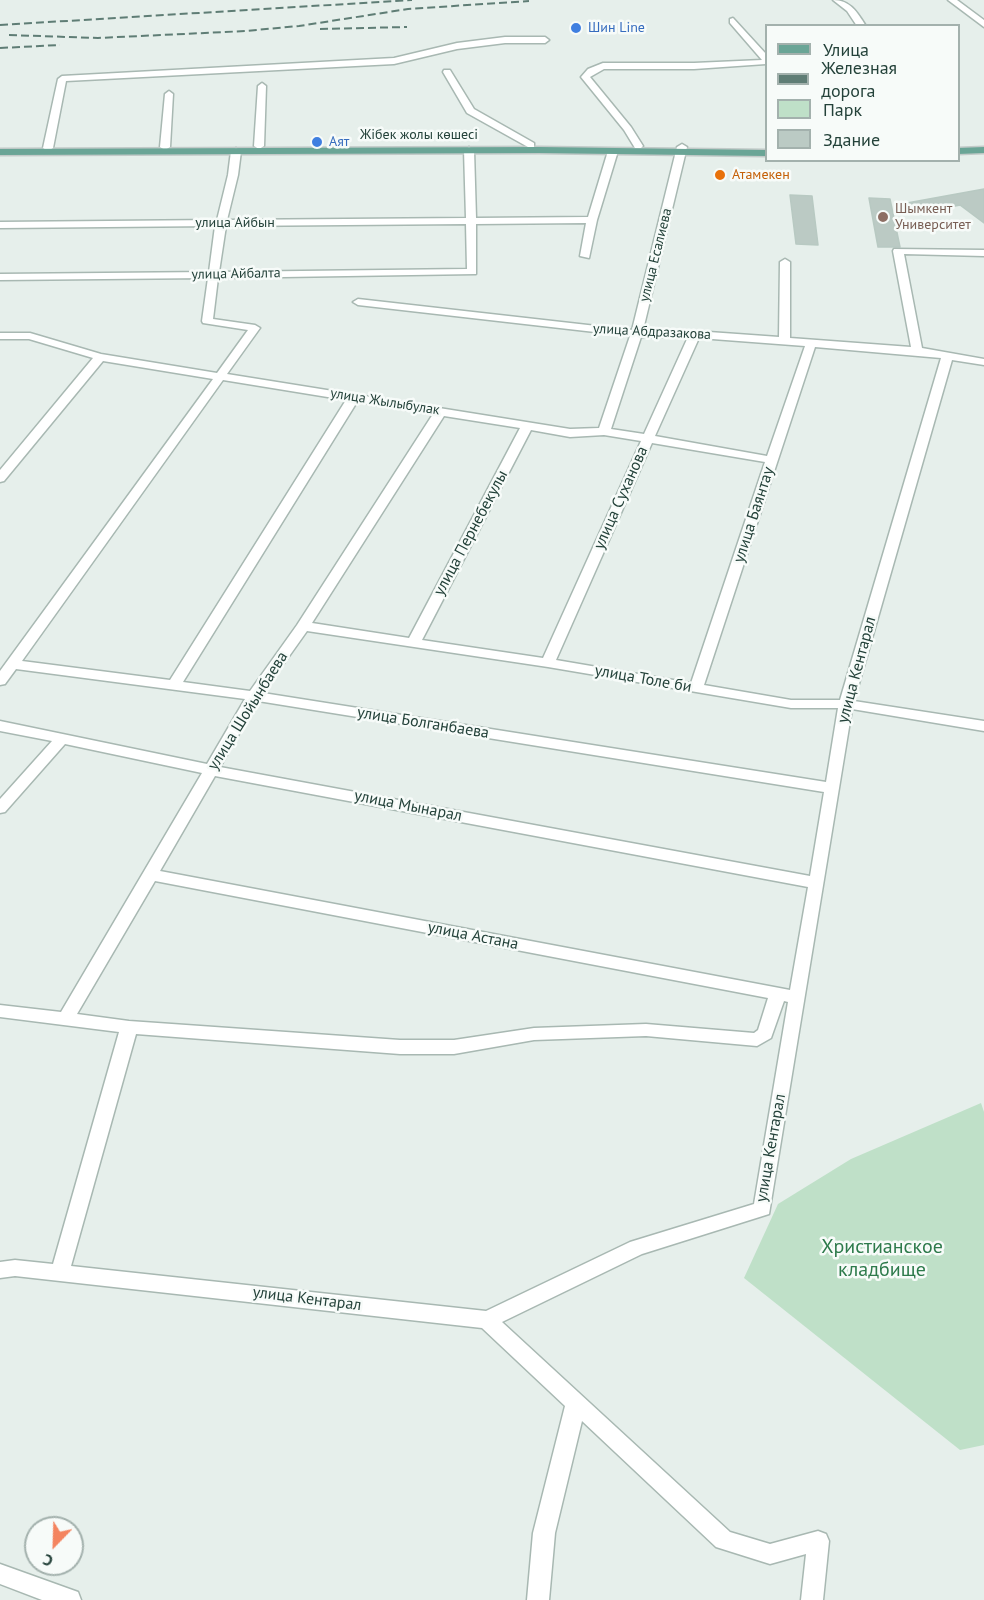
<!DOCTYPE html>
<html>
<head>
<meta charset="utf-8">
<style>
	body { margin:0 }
	#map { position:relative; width:984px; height:1600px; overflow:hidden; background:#e6efeb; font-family:"PT Sans",sans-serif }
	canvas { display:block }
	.legend { position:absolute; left:765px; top:24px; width:195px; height:138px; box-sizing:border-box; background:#f7fbf9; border:2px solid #a3b1ad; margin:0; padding:8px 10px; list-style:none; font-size:18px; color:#24423a }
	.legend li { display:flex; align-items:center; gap:12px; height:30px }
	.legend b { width:30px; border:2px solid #a3b1ad }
	.north { position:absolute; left:24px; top:1516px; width:60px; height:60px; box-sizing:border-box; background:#f7fbf9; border:2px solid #a3b1ad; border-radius:50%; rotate:203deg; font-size:16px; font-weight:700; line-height:24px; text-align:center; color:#24423a }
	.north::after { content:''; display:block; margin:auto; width:21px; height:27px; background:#f4845f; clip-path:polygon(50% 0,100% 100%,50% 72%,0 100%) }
</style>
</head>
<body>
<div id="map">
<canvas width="984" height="1600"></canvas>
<ul class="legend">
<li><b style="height:8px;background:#6aa596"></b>Улица</li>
<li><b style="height:8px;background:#5f7d75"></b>Железная дорога</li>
<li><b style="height:16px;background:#bfe0c8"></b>Парк</li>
<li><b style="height:16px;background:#bbcac4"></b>Здание</li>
</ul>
<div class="north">С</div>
</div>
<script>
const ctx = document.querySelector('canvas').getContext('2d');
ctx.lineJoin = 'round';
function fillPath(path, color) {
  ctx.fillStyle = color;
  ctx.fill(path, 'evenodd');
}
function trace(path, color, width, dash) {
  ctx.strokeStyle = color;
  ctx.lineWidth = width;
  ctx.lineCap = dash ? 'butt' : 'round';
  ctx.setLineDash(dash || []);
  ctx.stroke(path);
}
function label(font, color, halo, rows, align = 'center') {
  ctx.font = font + ' "PT Sans",sans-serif';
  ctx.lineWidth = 5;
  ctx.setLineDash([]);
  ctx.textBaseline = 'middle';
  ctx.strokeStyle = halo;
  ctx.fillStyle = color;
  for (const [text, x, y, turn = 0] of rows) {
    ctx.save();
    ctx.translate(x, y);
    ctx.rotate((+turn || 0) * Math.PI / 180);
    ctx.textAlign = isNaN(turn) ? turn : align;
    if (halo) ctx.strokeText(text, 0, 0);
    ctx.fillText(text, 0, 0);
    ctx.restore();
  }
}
const green = new Path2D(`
	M981 1103 984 1112V1445L960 1450 744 1278 778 1204 851 1159Z`);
const building = new Path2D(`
	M984 189V223L960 205 919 213 907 203Z
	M790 195 812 196 818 245 796 244Z
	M869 198 890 199 900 247H878Z`);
const street = new Path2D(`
	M833 0C850 0 857 12 866 26H857L847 11Z
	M948 0H957L984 20V27Z
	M733 18 766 54V64L694 69H604L590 77 631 127 643 146 641 148H635L624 130 581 77 588 69 603 63H694L762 60 730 23V19Z
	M505 37H545L549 40 545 43H505L457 49 394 64 66 81 53 148 48 151 43 148 58 79 62 76 394 58 457 43Z
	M444 70H450L474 109 534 143V147H528L467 113 443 72Z
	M262 83 266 86 264 146 259 149 254 146 258 86Z
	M169 91 173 94 170 147 165 150 160 147 165 94Z
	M682 144 687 147 643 330 695 331 779 337 780 262 785 259 790 262V338L911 347 893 251 894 249 984 250V256L904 254 922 348 984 359V365L952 360 854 701 984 721V731L852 709 769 1214 642 1254 502 1322 730 1532 770 1544 818 1531 826 1534 829 1541 823 1600H801L806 1554 770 1564 716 1547 582 1421 555 1533 549 1600H527L533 1533 565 1406 482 1328 15 1276 0 1278V1262L15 1260 53 1264 119 1032 0 1017V1005L61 1012 202 773 65 744 5 812 0 813V799L52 741 0 731V721L207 764 245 699 16 669 5 684 0 685V671L213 379 103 361 4 481 0 482V470L93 358 29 339H0V333H30L101 354 217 373 248 330 203 323 202 321 208 278 0 280V274L209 272 215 226 0 228V222L217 220 228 175 231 151 236 148 241 151 238 175 227 220 466 218 464 150 469 147 474 150 476 218 588 217 608 151 616 149 618 151 597 220 589 258 580 256 586 223 476 224V274L218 278 213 319 255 325 260 328 227 374 570 429 599 428 630 336 358 305 353 302 358 299 632 330 677 147ZM466 224 467 269 219 272 226 226ZM641 337H688L644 434 611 429ZM699 338 805 346 767 456 655 436ZM815 347 941 358 840 700H791L704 685ZM223 380 346 400 170 680 22 661ZM357 402 433 414 297 625 250 691 183 682ZM444 416 520 428 409 638 312 623ZM531 430 570 437 604 435 641 441 543 658 422 640ZM652 443 765 462 691 683 556 660ZM307 631 548 667 791 708H838L826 782 263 693ZM258 701 824 792 810 876 220 767ZM215 776 808 887 790 990 160 871ZM155 881 768 998 758 1030 754 1033 646 1024 534 1028 454 1040H400L129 1021 77 1014ZM784 1001 788 1002 754 1204 630 1242 486 1311 71 1266 136 1034 400 1054H454L534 1040 646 1036 757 1046 771 1038Z
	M0 1564 78 1592 81 1600H42L0 1584Z`);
const primary = new Path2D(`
	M539 147 766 150V156L539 153 0 155V149Z
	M984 147V153L958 154V148Z`);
const rail = new Path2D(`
	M0 25 412 0
	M320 29 407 27
	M9 35 98 38 246 31 299 26 408 9 529 1
	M0 48 60 45`);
const markers = [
	[576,28,6,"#3f7fe0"],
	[317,142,6,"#3f7fe0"],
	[720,175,6,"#e8710a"],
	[883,217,6,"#8d6e63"]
];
const farShopnames = [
	["Шин Line",588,28],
	["Аят",329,142]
];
const farStreetnames = [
	["Жібек жолы көшесі",419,135],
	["улица Айбын",235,223],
	["улица Есалиева",656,255,-76],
	["улица Айбалта",236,274,-1],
	["улица Абдразакова",652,332,3],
	["улица Жылыбулак",385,402,9]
];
const farFoodnames = [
	["Атамекен",732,175]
];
const farEducationnames = [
	["Шымкент",895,209],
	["Университет",895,225]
];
const streetNames = [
	["улица Суханова",621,498,-66],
	["улица Баянтау",754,515,-72],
	["улица Пернебекулы",471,533,-62],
	["улица Кентарал",857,670,-75],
	["улица Толе би",643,679,10],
	["улица Шойынбаева",248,711,-58],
	["улица Болганбаева",423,723,9],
	["улица Мынарал",408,806,11],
	["улица Астана",473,936,11],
	["улица Кентарал",771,1148,-80],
	["улица Кентарал",307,1299,7]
];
const nearParknames = [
	["Христианское",882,1247],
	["кладбище",882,1270]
];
fillPath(green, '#bfe0c8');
fillPath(building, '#bbcac4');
trace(building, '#b8c9c2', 1.5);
trace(street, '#a8b8b2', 3);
trace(primary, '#c2cac8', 3);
fillPath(street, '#fff');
fillPath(primary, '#6aa596');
trace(rail, '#5f7d75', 2, [8, 4]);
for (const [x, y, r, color] of markers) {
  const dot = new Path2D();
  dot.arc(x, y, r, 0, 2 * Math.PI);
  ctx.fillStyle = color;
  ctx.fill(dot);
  trace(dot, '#f7fbf9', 2);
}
label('14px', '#366cbe', '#f7fbf9', farShopnames, 'left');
label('14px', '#24423a', '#f7fbf9', farStreetnames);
label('14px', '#c56008', '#f7fbf9', farFoodnames, 'left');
label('14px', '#785e54', '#f7fbf9', farEducationnames, 'left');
label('16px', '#24423a', '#f7fbf9', streetNames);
label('20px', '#2d7a4b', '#f7fbf9', nearParknames);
</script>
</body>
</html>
